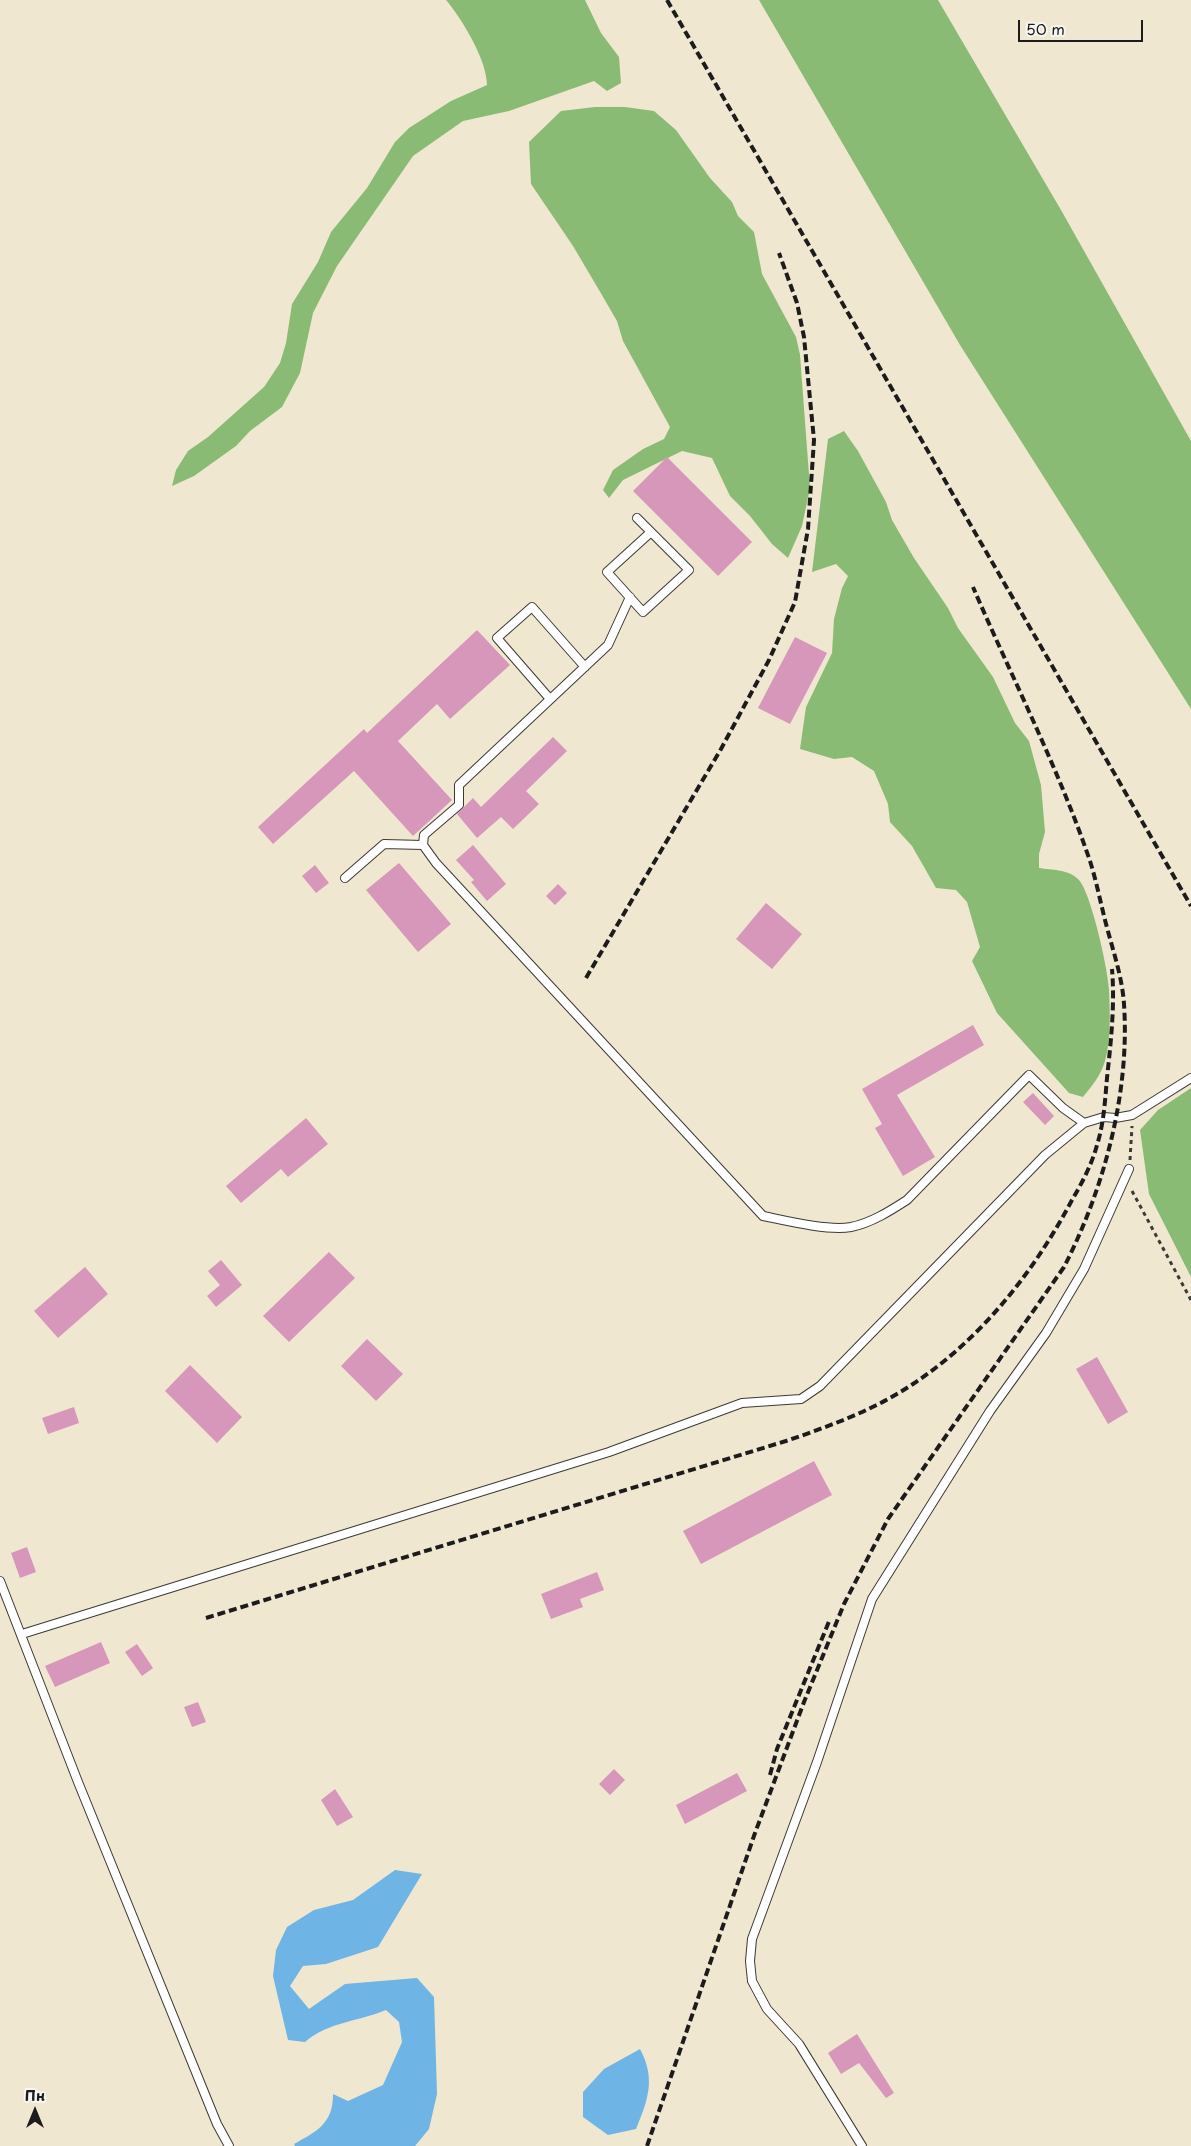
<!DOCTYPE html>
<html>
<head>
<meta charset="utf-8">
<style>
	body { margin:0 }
	#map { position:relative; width:1191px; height:2146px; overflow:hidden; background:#f0e7d0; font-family:"Playpen Sans",sans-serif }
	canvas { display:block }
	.north { position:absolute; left:10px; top:2086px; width:50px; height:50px; -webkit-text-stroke:4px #f6f6f2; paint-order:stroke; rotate:0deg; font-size:14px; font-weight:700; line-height:20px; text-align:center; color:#1c1c1c }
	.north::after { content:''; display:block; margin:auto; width:18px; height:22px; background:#1c1c1c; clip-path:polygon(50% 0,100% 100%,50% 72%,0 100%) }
	.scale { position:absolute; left:1018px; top:20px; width:125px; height:22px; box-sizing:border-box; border:2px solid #1c1c1c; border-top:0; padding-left:6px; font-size:15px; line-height:18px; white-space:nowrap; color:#1c1c1c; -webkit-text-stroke:4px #f6f6f2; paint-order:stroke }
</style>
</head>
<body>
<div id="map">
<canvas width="1191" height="2146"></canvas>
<div class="north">Пн</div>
<div class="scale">50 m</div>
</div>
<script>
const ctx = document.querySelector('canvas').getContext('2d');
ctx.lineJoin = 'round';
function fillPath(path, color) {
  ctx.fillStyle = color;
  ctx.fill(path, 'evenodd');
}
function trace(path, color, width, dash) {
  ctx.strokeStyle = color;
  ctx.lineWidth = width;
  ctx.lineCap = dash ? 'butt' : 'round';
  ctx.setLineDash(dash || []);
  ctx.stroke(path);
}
const forest = new Path2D(`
	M446 0H585L601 33 619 57 621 83 607 91 594 81 509 111 463 121 413 156 337 266 313 313 300 373 282 407 250 431 236 446 194 476 172 486 176 470 188 451 208 437 264 387 280 363 286 343 292 304 318 262 331 232 367 188 395 142 409 128 451 101 487 85C487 60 462 19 446 0Z
	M759 0H938L1061 210 1191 441V709L960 345Z
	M595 107H625L654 111 676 130 710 178 732 202 738 216 754 232 762 274 796 337 800 355 810 488 802 526 788 558 772 544 750 516 730 496 712 458 682 451 623 480 609 498 603 490 613 470 643 449 664 439 670 427 623 341 617 321 599 290 573 246 531 184 529 142 561 111Z
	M844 431 858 451 886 502 892 520 914 558 948 608 958 628 993 677 1015 723 1029 741 1041 785 1045 832 1039 854V868C1052 870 1069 869 1079 880 1091 893 1108 969 1109 989 1110 1011 1111 1040 1105 1061 1101 1075 1092 1086 1083 1097L1069 1093 997 1013 972 961 980 947 967 902 956 890 936 888 912 846 890 822 888 804 874 771 852 757 834 759 800 749 806 707 832 653 834 619 842 588 848 576 836 564 812 572 828 439Z
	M1191 1088V1277L1149 1194 1140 1130 1158 1110Z`);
const water = new Path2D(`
	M395 1870 422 1874 378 1947 326 1964 303 1966 290 1986 309 2009 345 1984 417 1978 434 1997 437 2094 429 2129 415 2146H295L294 2144C317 2131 333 2124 333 2094L348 2101 383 2085 402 2042 399 2022 386 2010C358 2022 330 2021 305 2042L288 2040 273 1976 276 1950 287 1927 314 1910 353 1900Z
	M640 2049C656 2079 648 2100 636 2129L608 2135 583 2117V2092L604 2069Z`);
const building = new Path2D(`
	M667 457 752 542 718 576 633 491Z
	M477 630 510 665 450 719 437 704 398 741 452 800 413 836 354 771 273 844 258 827 364 729 367 733Z
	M795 637 827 653 790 724 758 708Z
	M553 737 567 751 526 791 539 804 513 829 501 817 477 838 457 814 473 798 481 807Z
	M473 845 506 884 487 901 471 882 474 880 456 860Z
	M399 863 451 924 418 952 366 890Z
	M315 865 329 883 316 893 302 876Z
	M558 884 567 893 555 905 546 896Z
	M766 903 802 934 772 969 736 939Z
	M973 1025 984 1045 897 1095 935 1157 903 1176 875 1128 882 1124 862 1089Z
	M1033 1093 1054 1116 1045 1125 1023 1102Z
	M306 1118 328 1144 288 1177 281 1169 241 1203 226 1186Z
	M329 1252 355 1278 289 1342 263 1316Z
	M221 1260 242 1285 216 1307 207 1296 220 1285 208 1271Z
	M85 1267 108 1294 58 1338 34 1311Z
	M367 1339 403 1374 376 1401 341 1366Z
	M1097 1357 1128 1412 1108 1424 1076 1369Z
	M190 1365 242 1417 217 1443 165 1391Z
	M74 1407 79 1423 48 1434 42 1418Z
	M814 1461 832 1495 701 1564 683 1531Z
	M27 1547 36 1572 20 1578 11 1553Z
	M597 1572 604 1590 580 1599 583 1607 551 1619 541 1594Z
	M101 1642 110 1663 55 1687 45 1666Z
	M137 1644 153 1668 142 1676 125 1652Z
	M198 1702 206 1722 192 1727 184 1707Z
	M614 1769 625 1780 610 1795 599 1784Z
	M737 1773 747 1791 685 1824 676 1805Z
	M335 1789 353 1817 337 1826 321 1800Z
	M857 2034 894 2093 886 2098 859 2063 841 2074 828 2053Z`);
const path = new Path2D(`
	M1130 1160 1132 1126
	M1132 1191 1191 1300`);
const lane = new Path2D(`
	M637 518 689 570 643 612 607 572 651 532
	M630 597 608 645 459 785V805L424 835 423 845 436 863 763 1216C787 1221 828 1231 851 1227 871 1223 890 1211 907 1200L1029 1075 1063 1108 1084 1123
	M550 699 497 638 532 607 585 667
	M345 878 384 844 423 845
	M0 1581 78 1782 217 2124 229 2146
	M22 1634 609 1452 742 1403 801 1399 820 1386 1045 1155 1084 1123 1104 1117 1115 1118 1132 1115 1191 1078
	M862 2146 799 2044 767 2009 752 1981 750 1961 752 1939 817 1762 872 1599 990 1411 1046 1333 1084 1269 1129 1169`);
const rail = new Path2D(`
	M667 0 1191 906
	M586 978 721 749 769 660 795 602 808 529 814 440 804 337 797 303 779 253
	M206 1618 786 1441C830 1426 874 1410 913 1384 981 1339 1034 1272 1072 1200 1082 1183 1092 1164 1097 1145 1104 1123 1105 1100 1107 1078 1111 1041 1115 1005 1112 969
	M770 1775 777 1749 830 1619
	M647 2146 755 1833 804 1702 844 1604 888 1519 1064 1267C1104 1189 1130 1093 1124 1004 1122 975 1112 948 1105 920 1100 900 1096 880 1090 861 1058 767 1012 678 973 587`);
fillPath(forest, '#8abb74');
fillPath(water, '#6eb4e5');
fillPath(building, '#d697bb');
trace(lane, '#3c3a37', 10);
trace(path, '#3c3a37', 3, [4, 4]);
trace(lane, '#fff', 8);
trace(rail, '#1c1c1c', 4, [8, 4]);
</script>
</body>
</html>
